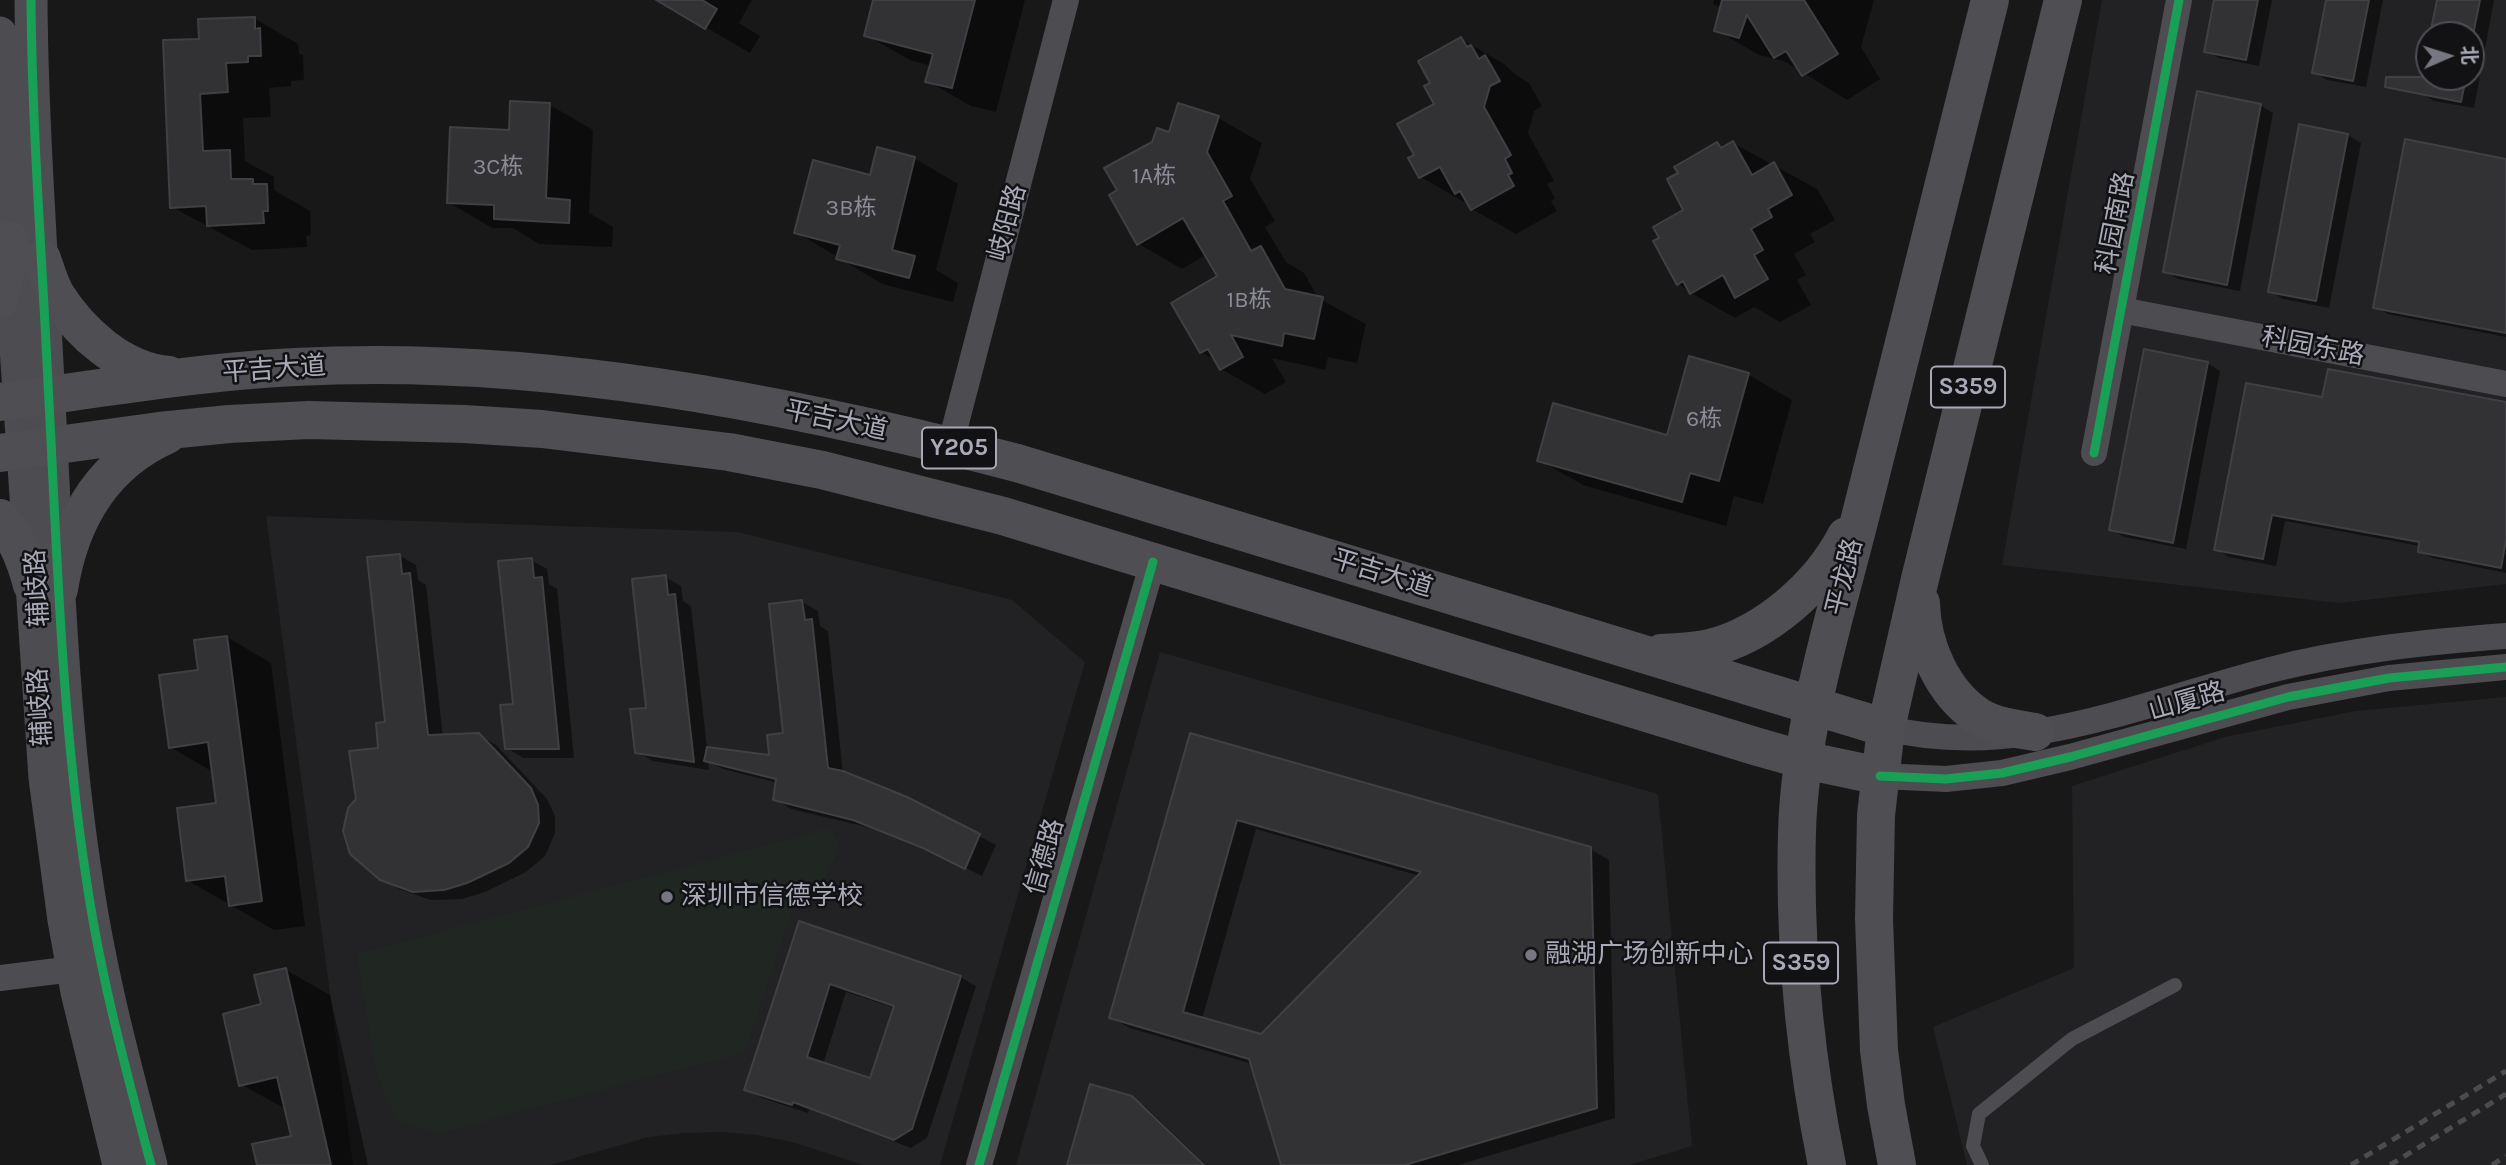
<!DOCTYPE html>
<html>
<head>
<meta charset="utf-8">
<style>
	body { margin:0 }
	#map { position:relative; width:2506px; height:1165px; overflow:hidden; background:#181818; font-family:Karla,"Noto Sans SC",sans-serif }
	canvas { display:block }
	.north { position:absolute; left:2415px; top:21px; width:70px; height:70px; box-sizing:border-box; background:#121214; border:2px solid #4e4f56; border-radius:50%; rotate:87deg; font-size:19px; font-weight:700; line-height:28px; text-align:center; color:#a9aab8 }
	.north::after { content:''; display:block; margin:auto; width:24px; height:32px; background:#767780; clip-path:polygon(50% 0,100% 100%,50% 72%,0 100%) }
</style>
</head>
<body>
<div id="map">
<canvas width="2506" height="1165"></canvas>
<div class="north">北</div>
</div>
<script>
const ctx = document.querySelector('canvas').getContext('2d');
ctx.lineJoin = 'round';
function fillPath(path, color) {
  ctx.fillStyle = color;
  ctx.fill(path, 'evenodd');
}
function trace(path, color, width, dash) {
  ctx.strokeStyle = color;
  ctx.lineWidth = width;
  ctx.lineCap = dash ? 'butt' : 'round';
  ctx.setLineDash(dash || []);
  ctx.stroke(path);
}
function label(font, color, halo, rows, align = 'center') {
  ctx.font = font + ' Karla,"Noto Sans SC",sans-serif';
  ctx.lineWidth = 5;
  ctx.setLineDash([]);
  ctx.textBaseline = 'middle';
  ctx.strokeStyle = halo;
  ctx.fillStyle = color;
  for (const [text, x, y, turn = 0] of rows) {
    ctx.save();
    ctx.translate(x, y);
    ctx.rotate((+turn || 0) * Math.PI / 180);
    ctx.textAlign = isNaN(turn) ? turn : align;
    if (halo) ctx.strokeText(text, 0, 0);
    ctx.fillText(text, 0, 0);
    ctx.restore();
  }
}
const built = new Path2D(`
	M2102 0H2506V584L2339 603 2002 565ZM2429 35H2471V77H2429Z
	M266 516 738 532 1012 600 1085 662 940 1165H864L792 1142 757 1135 721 1132 685 1133 649 1137 550 1165H353Z
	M1160 652 1658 794 1692 1146 1629 1165H1016Z
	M2506 697V1165H1967L1933 1027 2074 968 2072 786 2225 737 2356 711Z`);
const green = new Path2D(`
	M830 828 840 847 824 879 796 898 745 1052 437 1134 398 1121 376 1073 357 954Z`);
const shadow = new Path2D(`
	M659 0H752L739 23 760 36 750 53Z
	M875 0H1025L996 112 971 106 927 81 931 66 910 60 866 35Z
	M1714 0H1874L1861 47 1880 79 1847 100 1784 61 1759 55 1716 30 1722 8 1713 4Z
	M2216 0H2272L2259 66 2219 58 2206 51Z
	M2328 0H2383L2366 87 2327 80 2314 72Z
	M2439 0H2494L2474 108 2434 101 2421 93 2429 51V77H2471V35H2432Z
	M254 18 298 44 299 53 303 55 304 80 291 81V86L269 88 271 117 243 118 245 161 274 177V190L310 211 311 235 306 236 307 247 252 250 172 207 200 40Z
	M1461 39 1504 64 1516 75 1529 83 1542 106 1534 111 1528 133 1554 181 1547 184 1555 198 1551 201 1557 211 1516 234 1472 209 1467 200 1464 202 1421 177 1417 155 1436 104 1432 83Z
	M550 105 593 130 589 213 613 227 612 247 539 244 513 228H492L448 202 511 132Z
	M2260 105 2273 113 2240 291 2178 279 2165 271Z
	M1218 118 1262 143 1250 179 1275 221 1265 227 1286 262 1304 273 1318 298 1366 324 1357 363 1328 357 1325 370 1272 358 1286 382 1265 394 1221 369 1217 361 1201 352 1219 277 1206 255 1182 269 1139 244 1119 191 1170 134Z
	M2301 126 2348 135 2361 143 2329 308 2283 299 2270 291Z
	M1733 143 1817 189 1835 220 1810 234 1815 242 1794 254 1806 275 1797 280 1811 305 1780 322 1754 307 1735 318 1691 293 1678 283 1662 238 1686 210 1680 173 1717 144 1724 148Z
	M914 158 958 184 936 270 958 283 953 302 882 284 796 232 871 177Z
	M2506 161V337L2388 314 2375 307Z
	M1690 358 1749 375 1792 400 1763 504 1734 496 1726 526 1583 485 1539 460 1668 438Z
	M2207 363 2220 371 2186 549 2124 537 2111 529Z
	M2324 399 2506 405V573L2433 558 2419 551 2420 546 2285 521 2276 566 2229 557 2216 549Z
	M400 556 416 565 418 580 426 585 443 737 479 735 496 745 547 799 555 816V833L545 856 526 872 485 892 462 899 431 900 399 889 381 878 358 799 380 750 387 724Z
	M531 560 547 569 549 584 557 589 574 758H523L507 748 515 705Z
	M665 577 681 586 683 601 691 606 707 748 771 757 785 734 802 602 818 611 820 626 828 631 843 774 906 799 996 845 982 876 942 856 871 828 791 809 775 799 778 783 723 769 708 761 709 770 653 761 637 752 648 709Z
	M227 637 271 663 305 926 274 930 187 880 218 804 213 772 170 747Z
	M1191 735 1590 849 1609 860 1615 1118 1458 1165H1282L1252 1064 1130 1028 1111 1018ZM1256 829 1420 876 1262 1036 1202 1019Z
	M800 923 960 977 976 986 927 1138 911 1148 809 1109 808 1113 762 1098 746 1089ZM846 992 895 1008 872 1080 823 1064Z
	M286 970 330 995 368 1165H259L293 1137 286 1109 240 1084Z
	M1131 1098 1145 1106 1206 1165H1069Z`);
const building = new Path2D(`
	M656 0H702L717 9 705 29Z
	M873 0H975L952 88 925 82 933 54 864 36Z
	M1722 0H1804L1838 54 1802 76 1786 51 1774 58 1747 15 1739 38 1714 31Z
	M2214 0H2258L2246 60 2204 52Z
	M2326 0H2369L2353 81 2312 73Z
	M2437 0H2480L2473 35H2430Z
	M255 17V29L260 28 261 56H248V62L226 63 228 92 200 94 203 151 230 150 231 179H253V184H267L268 211H263L264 223 207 226 206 206 170 208 163 40 199 39 198 19Z
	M1461 37 1467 47 1471 45 1479 59 1485 55 1500 81 1490 86 1484 107 1511 155 1505 159 1512 173 1508 175 1514 186 1471 210 1460 191 1455 194 1440 167 1419 178 1408 158 1414 155 1397 124 1434 104 1424 86 1430 83 1418 61Z
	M2386 77H2466L2461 102 2385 87Z
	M2197 91 2261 104 2227 285 2163 272Z
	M510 101 550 103 546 198 570 200 569 223 494 219V205L447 203 450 127 509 130Z
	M1178 103 1219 116 1207 152 1232 196 1223 201 1251 251 1261 246 1285 289 1323 297 1314 339 1284 333 1282 346 1231 335 1243 357 1220 370 1208 349 1200 353 1171 303 1217 276 1183 218 1137 245 1109 195 1117 190 1104 168 1152 142 1157 128 1169 132Z
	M2299 124 2348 134 2316 301 2268 292Z
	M2405 139 2506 159V333L2373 308Z
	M1733 141 1752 175 1774 162 1792 195 1768 209 1772 217 1751 229 1763 250 1754 255 1768 279 1735 298 1723 275 1690 294 1683 281 1677 285 1653 241 1659 238 1653 227 1683 210 1667 179 1678 173 1674 167 1717 142 1721 148Z
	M877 147 915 157 892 250 915 256 909 278 836 259 840 245 794 233 813 160 870 175Z
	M2144 349 2208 362 2173 543 2109 530Z
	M1689 356 1749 373 1719 481 1690 473 1682 502 1537 461 1553 403 1667 435Z
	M2328 369 2506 402V540L2501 568 2418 552 2419 542 2272 515 2263 559 2214 550 2246 383 2322 397Z
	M400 554 402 574 410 573 428 735 479 733 531 788 538 805 539 823 528 847 509 863 467 883 444 890 413 892 380 880 350 854 343 831 348 808 356 799 349 751 378 748 376 723 385 722 367 557Z
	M532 558 534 578 542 577 559 749H505L500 705 513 704 498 561Z
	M666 575 668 595 675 594 694 762 635 753 630 709 646 708 632 579Z
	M802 600 805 620 812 619 828 768 843 771 907 797 980 834 965 869 923 848 853 820 773 800 776 779 704 761 707 747 769 755 767 735 783 733 769 604Z
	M227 636 262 901 229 906 225 876 186 881 177 808 216 803 208 742 169 748 159 675 198 670 194 640Z
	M1190 733 1591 847 1597 1108 1405 1165H1281L1249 1059 1109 1018ZM1237 820 1421 872 1261 1034 1183 1012Z
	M799 921 961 976 912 1129 894 1140 793 1102 792 1105 744 1090ZM830 984 894 1006 870 1078 807 1057Z
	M286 968 316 1099 331 1165H257L252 1144 291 1136 277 1077 239 1086 223 1014 261 1004 254 975Z
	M1090 1084 1132 1096 1204 1165H1067Z`);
const service = new Path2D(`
	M1982 1165 1973 1146 1979 1114 2072 1039 2175 985`);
const minor = new Path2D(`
	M2121 310 2506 384
	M950 446 1066 0
	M2094 453 2179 0
	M1886 728C2018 761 2145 702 2270 670 2348 650 2426 642 2506 636
	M1880 776 1946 779 2002 773 2070 757 2288 697 2389 678 2506 667
	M0 978 73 969
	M979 1165 1153 562`);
const tertiary = new Path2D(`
	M31 0C32 128 42 256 48 383 57 548 61 714 86 877 100 975 126 1070 151 1165
	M0 33 14 318 45 778 64 920 77 992 119 1165`);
const primary = new Path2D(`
	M42 259C46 271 50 284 56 295 80 333 122 371 169 375
	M0 299 6 271 10 240
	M0 402C98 389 196 372 295 367 538 354 782 402 1017 463L1886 728
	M0 453 159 431 229 424 309 420 464 424 542 429 729 452 822 470 1003 516 1758 747 1804 760 1880 776
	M0 518C17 539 25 559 32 585
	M59 589C70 520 102 464 167 435
	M1921 603C1922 645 1942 692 1978 716 1994 726 2016 729 2035 732
	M1661 653C1677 652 1694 652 1710 648 1766 634 1820 586 1846 536
	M1827 1165C1805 1057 1794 942 1797 832 1800 725 1836 614 1862 510 1904 340 1947 170 1990 0
	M1897 1165 1886 1105 1879 1050 1874 919 1876 815 1886 728 1920 579 2063 0`);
const rail = new Path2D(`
	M2351 1165 2506 1071
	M2390 1165 2506 1094
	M2492 1165 2506 1156`);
const cycleway = new Path2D(`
	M31 0C32 128 42 256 48 383 57 548 61 714 86 877 100 975 126 1070 151 1165
	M2094 453 2179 0
	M1880 776 1946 779 2002 773 2070 757 2288 697 2389 678 2506 667
	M979 1165 1153 562`);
const markers = [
	[667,897,7,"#767780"],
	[1531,955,7,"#767780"]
];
const numberNames = [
	["3C栋",498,167],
	["1A栋",1154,176],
	["3B栋",851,208],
	["1B栋",1249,300],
	["6栋",1704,419]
];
const shields = [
	[1968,387,74],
	[959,448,74],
	[1801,963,74]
];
const shieldNames = [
	["S359",1968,387],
	["Y205",959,448],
	["S359",1801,963]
];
const streetNames = [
	["岐阳路",1008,223,-75],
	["科园南路",2116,223,-79],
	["科园东路",2313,347,11],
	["平吉大道",274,370,-4],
	["平吉大道",836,421,12],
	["平吉大道",1382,574,17],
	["平龙路",1845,577,-76],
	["辅歧路",38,588,-93],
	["山厦路",2187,702,-16],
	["辅岐路",41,707,-94],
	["信德路",1045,857,-74]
];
const poiNames = [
	["深圳市信德学校",681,897],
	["融湖广场创新中心",1545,955]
];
fillPath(built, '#222224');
fillPath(green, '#202722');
fillPath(shadow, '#0007');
fillPath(building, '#323234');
trace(building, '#404044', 2);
trace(service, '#4c4c51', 14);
trace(minor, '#4c4c51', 26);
trace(tertiary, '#4c4c51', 33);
trace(primary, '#4e4e53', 38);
trace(rail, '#4c4c50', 5, [9, 7]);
trace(cycleway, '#1a9f57', 9);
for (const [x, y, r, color] of markers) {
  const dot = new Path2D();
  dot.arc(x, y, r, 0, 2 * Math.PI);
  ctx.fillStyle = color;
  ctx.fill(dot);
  trace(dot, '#121214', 2.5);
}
label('23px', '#8b8c97', null, numberNames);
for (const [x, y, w] of shields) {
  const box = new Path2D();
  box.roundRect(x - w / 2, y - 20.5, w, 41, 5);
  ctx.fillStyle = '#121214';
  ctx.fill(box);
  trace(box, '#a9aab8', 2);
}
label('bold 24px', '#a9aab8', null, shieldNames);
label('26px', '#a9aab8', '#121214', streetNames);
label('26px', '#a9aab8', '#121214', poiNames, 'left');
</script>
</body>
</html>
